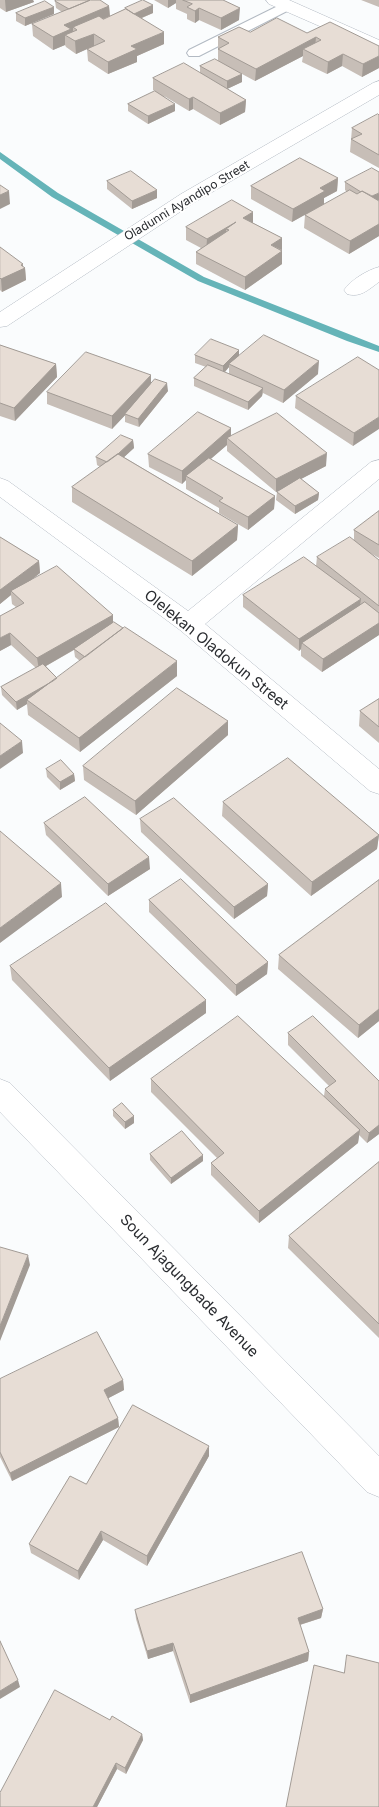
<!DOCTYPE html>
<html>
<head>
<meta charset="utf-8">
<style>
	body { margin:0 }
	canvas { display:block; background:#fafcfd }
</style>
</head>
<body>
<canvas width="379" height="1807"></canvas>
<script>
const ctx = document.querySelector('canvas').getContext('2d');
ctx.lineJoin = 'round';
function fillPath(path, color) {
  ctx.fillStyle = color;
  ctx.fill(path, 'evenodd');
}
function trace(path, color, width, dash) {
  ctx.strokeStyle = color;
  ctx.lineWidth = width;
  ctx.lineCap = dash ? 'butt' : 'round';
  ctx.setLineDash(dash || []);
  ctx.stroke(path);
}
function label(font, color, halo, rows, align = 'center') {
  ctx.font = font + ' Inter,sans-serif';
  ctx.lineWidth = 4;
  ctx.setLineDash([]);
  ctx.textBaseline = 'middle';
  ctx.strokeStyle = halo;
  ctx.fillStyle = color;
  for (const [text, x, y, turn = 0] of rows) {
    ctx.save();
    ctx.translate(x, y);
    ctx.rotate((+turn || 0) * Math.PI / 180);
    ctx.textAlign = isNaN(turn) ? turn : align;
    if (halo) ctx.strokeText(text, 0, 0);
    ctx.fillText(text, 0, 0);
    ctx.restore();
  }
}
const stream = new Path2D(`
	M0 152 58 193 204 277 379 346V352L347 341 198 281 52 197 0 159Z`);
const lane = new Path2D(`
	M286 2 291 3 293 6 291 9 199 56H189L187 53 189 50Z`);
const street = new Path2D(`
	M266 0H289L379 40V52L269 4Z
	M379 81V95L195 202 7 326 0 327V312L181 194 373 83Z
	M379 267V282C368 290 360 298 347 294L344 290C351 280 367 270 379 267Z
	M379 460V479L205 624 379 769V794L370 791 180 630 0 497V478L8 481 188 611 371 462Z
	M0 1079 10 1083 379 1456V1497L367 1492 0 1112Z`);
const wall = new Path2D(`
	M0 0H33L34 2 6 12 0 8Z
	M154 0H223L239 20 221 30 199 20 195 23 187 19V14L176 9V3L168 8Z
	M361 0H379V7Z
	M55 1 109 6 110 16 125 9V8L153 5V13L142 18 164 44 137 56V62L108 74 88 61 87 49 76 54 66 47 65 45 53 50 33 36 32 24 62 12 56 8Z
	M54 7V14L25 26 16 21V13Z
	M250 32 307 33 379 46V68L362 77 342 66 327 74 302 62 303 56 255 81 242 74V82L227 89 246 100 245 112 220 125 193 109 189 111 164 96 175 111 148 124 128 111V104L155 91 153 90V78L200 73V66L218 60V37Z
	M379 115V168L350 152 352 128Z
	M338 178 337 191 324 198V204L292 222 251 199V186Z
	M107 181 157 190V198L132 209 107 189Z
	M345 182 379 201V236L349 254 304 228 305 215 347 192 345 190Z
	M253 212V223L282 238V264L245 290 196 264V252L201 248 186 240V227Z
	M0 247 25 268 26 280 2 292 0 290Z
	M0 345 56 364 57 377 15 421 0 416Z
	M239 350V356L318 374 283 403 263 393 262 396 248 410 194 386V378L206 367 195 363V355ZM229 367V374L225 372Z
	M379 370 353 446 295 408 296 396Z
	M151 384 168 391 139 427 125 422V415L112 429 47 404V392Z
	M231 428V436L326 466 301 479 319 493 318 500 295 514 276 500 277 492 281 490 276 492 227 451V445L210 459 275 496 274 509 248 530 219 513V508L186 489V480L182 484 149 467 148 454Z
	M133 440 134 448 124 457 238 525 237 540 192 576 72 502V487L100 467 97 465 96 457Z
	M379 511V558L370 553 379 560V635L322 672 301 656V649L299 651 243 607V595L316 566 317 557 354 540V530Z
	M0 537 39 561 40 573 31 580 113 615V622L177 676 80 752 28 715 27 704 17 710 2 695 1 687 36 668 11 645 0 651 16 607 12 604 11 595 0 604ZM74 650 75 657 80 661 57 678 46 666Z
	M379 699V743L359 726 360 711Z
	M228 721V735L136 815 84 780 83 766Z
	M46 769 74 774 75 781 60 790 47 777Z
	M223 802 379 835 377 849 311 896 222 816Z
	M140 819 268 884 267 896 234 919 141 832Z
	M44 823 150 869 108 896 46 835Z
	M379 880V1021L358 1038 278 969 279 955Z
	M149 900 268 962 267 974 236 996 149 912Z
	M10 966 206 1013 110 1081 12 980Z
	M288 1033 379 1081V1134L367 1143 359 1135 358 1143 259 1223 211 1175V1163L217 1158 151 1092V1079L324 1096 325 1089 329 1086 288 1045Z
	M113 1110 134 1116V1123L125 1129 113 1116Z
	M150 1154 203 1161 171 1184 150 1160Z
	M379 1162V1338L288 1248 289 1236Z
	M0 1379 123 1380 124 1390 108 1398 118 1418 119 1427 12 1481 0 1457Z
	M209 1456 147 1566 103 1540 79 1580 31 1553 29 1544 86 1484Z
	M323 1609 321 1618 300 1625 309 1652 308 1661 190 1703 173 1651 148 1659 136 1619 135 1610Z
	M110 1720 142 1734 143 1740 126 1774 117 1769 97 1807H0Z`);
const shadedWall = new Path2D(`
	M5 0H33L34 2 6 12Z
	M168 0H176V3L168 8Z
	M153 5V13L134 21V14Z
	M109 6 110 18 77 30 73 27V33L65 35V45L53 50V37L64 25Z
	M54 7V14L25 26V18Z
	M199 8V20L195 23V11Z
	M240 8 239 20 221 30V18Z
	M164 32V44L137 56V62L108 74V62L131 46Z
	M94 34V46L76 54 75 41Z
	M316 37 315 49H303V56L255 81 256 69Z
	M343 54 342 66 327 74 328 62Z
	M379 56V68L362 77 363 64Z
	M242 74V82L227 89V81Z
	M193 97V109L189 111V99Z
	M246 100 245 112 220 125V113Z
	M175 104V111L148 124V116Z
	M338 178 337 191 324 198V204L292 222 293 209 320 188Z
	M157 190V198L132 209V201Z
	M9 191 10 204 0 209V195Z
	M379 193V200L369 205 370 197Z
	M253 212V224L243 218Z
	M236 222 229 230 226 229V240L206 252 207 239Z
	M379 224V236L349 254 350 241Z
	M282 238V250L271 245Z
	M282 251V264L245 290V277Z
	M23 264V268H25L26 280 2 292 1 279Z
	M239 350V358L229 364V367L223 374V366Z
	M319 361 318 374 283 403 284 390Z
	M56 364 57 377 15 421 14 408Z
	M151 375V388L112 429V416Z
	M167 383 168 391 139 427 138 419Z
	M263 388 262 396 248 410V402Z
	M379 417V429L353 446 354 433Z
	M231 428V441L227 438V445L189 478 186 476V480L182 484V471Z
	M133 440 134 448 109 471V463Z
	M327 453 326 466 276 492V479Z
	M319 493 318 500 295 514V506Z
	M275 496 274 509 248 530V517Z
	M238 525 237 540 192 576V561Z
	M39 561 40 573 14 594 11 591V595L0 604V590Z
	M361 599 359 612 302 643 301 649 299 651V639Z
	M113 615V627L39 670 37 658Z
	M379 623V635L322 672 323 659Z
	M10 633 11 645 0 651V638Z
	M177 661V676L80 752 79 738Z
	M58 678 27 700V704L17 710 16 702Z
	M228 721V735L136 815 135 801Z
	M22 741 23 753 0 769V756Z
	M74 774 75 781 60 790V782Z
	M379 835 377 849 311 896 312 882Z
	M149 857 150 869 108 896V884Z
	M61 883 62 897 0 943V928Z
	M268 884 267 896 234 919V907Z
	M268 962 267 974 236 996V985Z
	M206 1000V1013L110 1081 109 1068Z
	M379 1009V1021L358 1038 359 1025Z
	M134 1116V1123L125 1129V1122Z
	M379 1125V1134L367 1143 369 1133Z
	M360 1130 358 1143 259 1223V1211Z
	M203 1155V1161L171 1184V1178Z
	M28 1255 30 1265 0 1341V1326Z
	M123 1380 124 1390 105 1400 104 1390Z
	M118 1418 119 1427 12 1481 10 1473Z
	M209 1446V1456L147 1566V1556Z
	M101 1531 103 1540 79 1580 78 1571Z
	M323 1609 321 1618 296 1626 298 1618Z
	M173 1643V1651L148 1659 147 1651Z
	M309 1652 308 1661 190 1703V1695Z
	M18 1680 20 1687 0 1699V1691Z
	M142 1734 143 1740 126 1774 125 1768Z
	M116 1763 117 1769 97 1807H93Z`);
const building = new Path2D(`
	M57 0H90L69 9 55 1Z
	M91 0H100L109 6 64 25 71 29 53 37 32 24Z
	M143 0 153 5 134 14 125 8Z
	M183 0H223L240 8 221 18 199 8 195 11 187 7 192 4Z
	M45 1 54 7 25 18 16 13Z
	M126 9 164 32 131 46 137 49 108 62 87 49 105 41 94 34 75 41 65 35 77 30 73 27 99 16 103 19Z
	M277 18 307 33 330 22 379 46V56L363 64 343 54 328 62 303 49 321 40 316 37 256 69 218 49 229 43 218 37 239 27 250 32Z
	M215 59 242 74 227 81 200 66Z
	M184 63 246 100 220 113 193 97 189 99 153 78Z
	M155 91 175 104 148 116 128 104Z
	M378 114 379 115V155L351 139 362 134 352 128Z
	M300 158 338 178 320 188 325 191 293 209 251 186Z
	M372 168 379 172V193L372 196 362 191 361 192 345 182Z
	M131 171 157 190 132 201 107 181Z
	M0 185 9 191 0 195Z
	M350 190 357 194 362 191 379 201V224L350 241 305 215Z
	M232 200 253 212 243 218 282 238 271 245 282 251 245 277 196 252 229 230 226 229 236 222 207 239 186 227Z
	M0 247 23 264 21 265 25 268 1 279 0 278Z
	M264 335 319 361 284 390 229 364Z
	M211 339 239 350 223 366 195 355Z
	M0 345 56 364 14 408 0 403Z
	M86 352 151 375 112 416 47 392Z
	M358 357 379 370V417L354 433 296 396Z
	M208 365 263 388 248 402 194 378Z
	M155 379 167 383 138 419 125 414Z
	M198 412 231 428 182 471 148 454Z
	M277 413 327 453 276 479 227 438Z
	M121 435 133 440 118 454 107 462 96 457Z
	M118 454 238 525 192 561 72 487Z
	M209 458 275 496 248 517 219 501 223 498 186 476Z
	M300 478 319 493 295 506 277 492Z
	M379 511V545L354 530Z
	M0 537 39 561 0 590Z
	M350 537 379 560V606L317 557Z
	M304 557 361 599 299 639 243 595Z
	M57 566 113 615 37 658 10 633 0 638V616L24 603 11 591Z
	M365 602 379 613V623L323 659 302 643Z
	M114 622 123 628 85 657 74 649Z
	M125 627 177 661 79 738 27 700Z
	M43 664 57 678 53 681 16 702 1 687Z
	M177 688 228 721 135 801 83 766Z
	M379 699V727L360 711Z
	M0 723 22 741 0 756Z
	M288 758 379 835 312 882 223 802Z
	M61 760 74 774 60 782 46 769Z
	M85 797 149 857 108 884 44 823Z
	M174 798 268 884 234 907 140 819Z
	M0 831 61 883 0 928Z
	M181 879 268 962 236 985 149 900Z
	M379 880V1009L359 1025 279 955Z
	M106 903 206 1000 109 1068 10 966Z
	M238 1016 360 1130 259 1211 211 1163 224 1153 151 1079Z
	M313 1016 379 1081V1125L369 1133 325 1089 336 1081 288 1033Z
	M122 1103 134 1116 125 1122 113 1110Z
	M182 1131 203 1155 171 1178 150 1154Z
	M379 1162V1324L289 1236Z
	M0 1247 28 1255 0 1326Z
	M97 1332 123 1380 104 1390 118 1418 10 1473 0 1452V1379Z
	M133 1405 209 1446 147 1556 101 1531 78 1571 29 1544 70 1476 86 1484Z
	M302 1552 323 1609 298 1618 309 1652 190 1695 173 1643 147 1651 135 1610Z
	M0 1641 18 1680 0 1691Z
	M347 1655 379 1663V1807H286L314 1665 344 1673Z
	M55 1690 110 1720 112 1716 142 1734 125 1768 116 1763 93 1807H0V1793Z`);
const farStreetnames = [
	["Oladunni Ayandipo Street",187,201,-31]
];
const streetNames = [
	["Olelekan Oladokun Street",216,650,39],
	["Soun Ajagungbade Avenue",189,1286,46]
];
fillPath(stream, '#65b4b8');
trace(lane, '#b3bac3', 2);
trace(street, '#b3bac3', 1);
fillPath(lane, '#fff');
fillPath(street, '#fff');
fillPath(wall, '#c7beb7');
fillPath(shadedWall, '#a29b95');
fillPath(building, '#e7ddd5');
trace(building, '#a29b95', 1);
label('12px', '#2a2c30', '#fff', farStreetnames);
label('15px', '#2a2c30', '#fff', streetNames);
</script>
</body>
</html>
